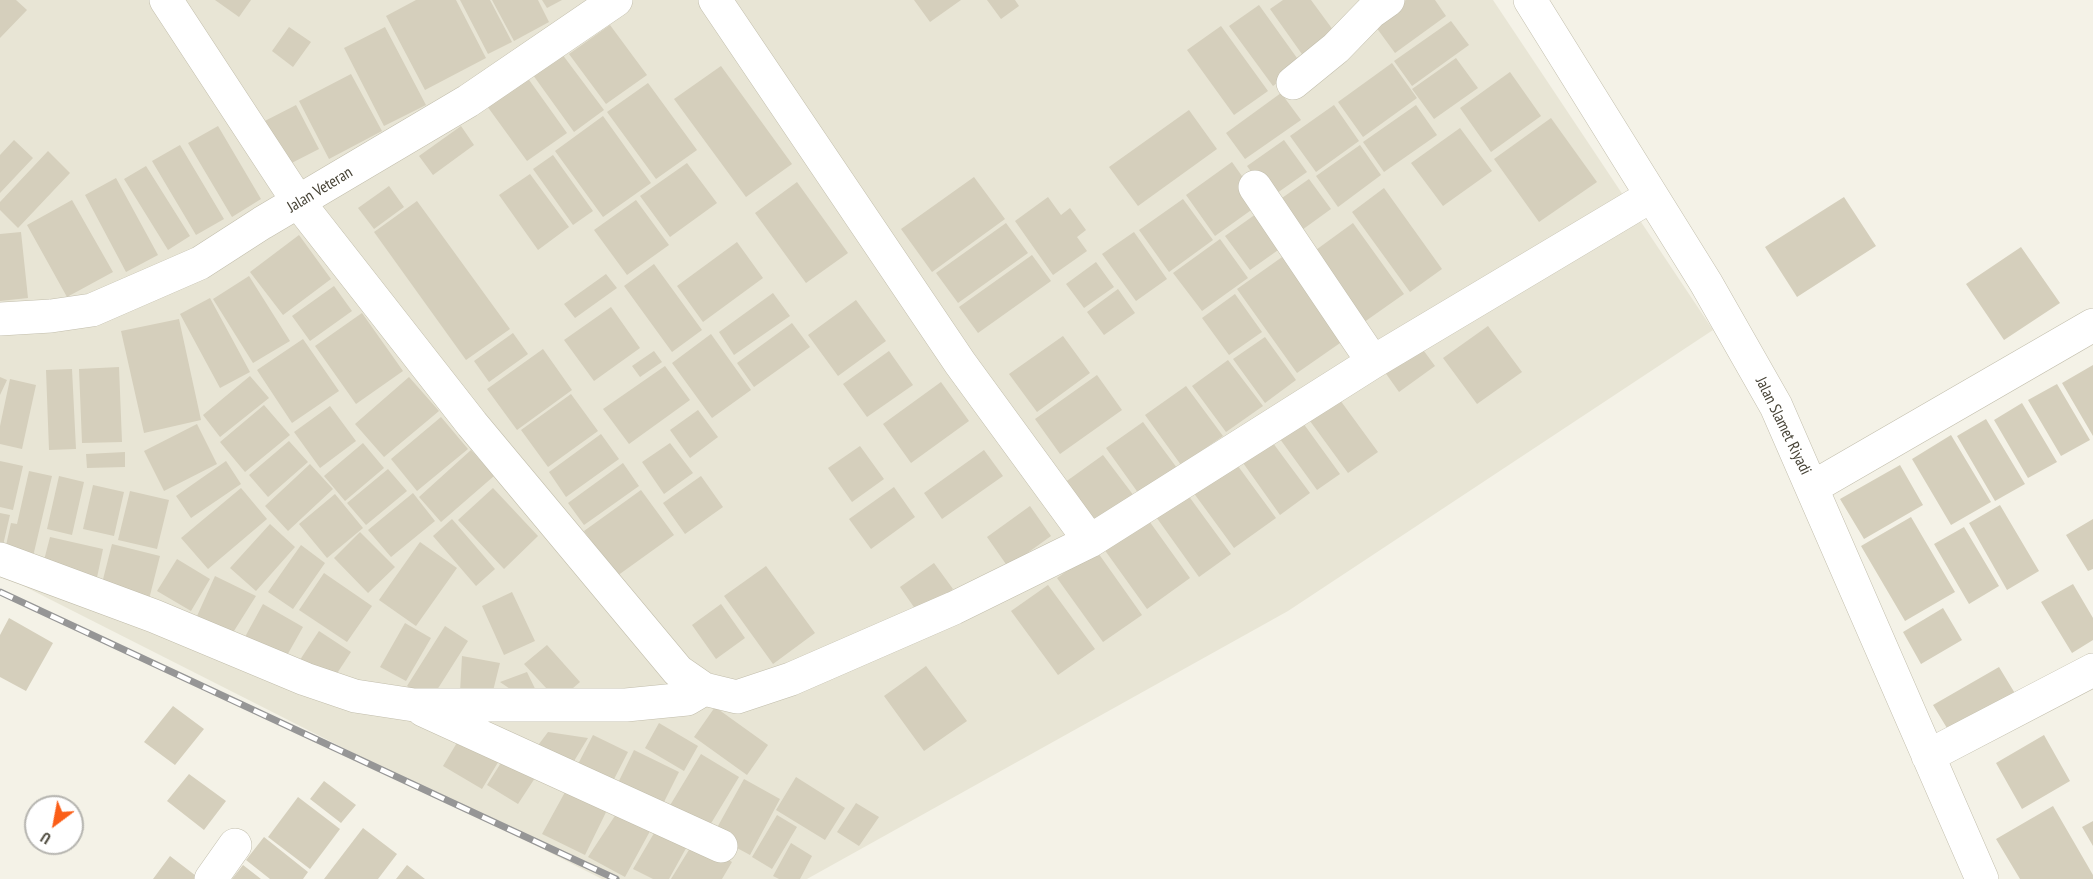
<!DOCTYPE html>
<html>
<head>
<meta charset="utf-8">
<style>
	body { margin:0 }
	#map { position:relative; width:2093px; height:879px; overflow:hidden; background:#f4f2e7; font-family:"PT Sans Narrow",sans-serif }
	canvas { display:block }
	.north { position:absolute; left:24px; top:795px; width:60px; height:60px; box-sizing:border-box; background:#fff; border:2px solid #b5b4af; border-radius:50%; rotate:212deg; font-size:16px; font-weight:700; line-height:24px; text-align:center; color:#474336 }
	.north::after { content:''; display:block; margin:auto; width:21px; height:27px; background:#fb5e17; clip-path:polygon(50% 0,100% 100%,50% 72%,0 100%) }
</style>
</head>
<body>
<div id="map">
<canvas width="2093" height="879"></canvas>
<div class="north">U</div>
</div>
<script>
const ctx = document.querySelector('canvas').getContext('2d');
ctx.lineJoin = 'round';
function fillPath(path, color) {
  ctx.fillStyle = color;
  ctx.fill(path, 'evenodd');
}
function trace(path, color, width, dash) {
  ctx.strokeStyle = color;
  ctx.lineWidth = width;
  ctx.lineCap = dash ? 'butt' : 'round';
  ctx.setLineDash(dash || []);
  ctx.stroke(path);
}
function label(font, color, halo, rows, align = 'center') {
  ctx.font = font + ' "PT Sans Narrow",sans-serif';
  ctx.lineWidth = 4.5;
  ctx.setLineDash([]);
  ctx.textBaseline = 'middle';
  ctx.strokeStyle = halo;
  ctx.fillStyle = color;
  for (const [text, x, y, turn = 0] of rows) {
    ctx.save();
    ctx.translate(x, y);
    ctx.rotate((+turn || 0) * Math.PI / 180);
    ctx.textAlign = isNaN(turn) ? turn : align;
    if (halo) ctx.strokeText(text, 0, 0);
    ctx.fillText(text, 0, 0);
    ctx.restore();
  }
}
const residential = new Path2D(`
	M0 0H1493L1713 330 1288 611 807 879H602L0 574Z`);
const building = new Path2D(`
	M0 0H16L27 10 0 38Z
	M215 0H251L239 17Z
	M416 0H456L486 58 425 90 386 16Z
	M460 0H490L512 42 488 54Z
	M492 0H538L549 22 514 41Z
	M542 0H562L547 8Z
	M914 0H961L930 22Z
	M987 0H1015L1019 6 1001 19Z
	M1283 0H1311L1336 34 1304 57 1270 9Z
	M1406 0H1435L1446 16 1395 53 1373 23Z
	M1259 5 1302 65 1273 86 1229 26Z
	M1451 21 1469 45 1412 86 1394 61Z
	M610 25 647 75 606 104 569 54Z
	M1221 26 1268 91 1234 115 1187 50Z
	M289 27 311 42 293 67 272 51Z
	M385 27 426 105 384 126 344 48Z
	M562 54 604 110 574 132 533 75Z
	M1456 58 1478 88 1434 119 1412 89Z
	M1392 63 1417 98 1363 137 1338 102Z
	M721 66 792 164 746 197 674 99Z
	M1510 72 1541 116 1491 152 1460 108Z
	M351 74 382 131 329 159 299 101Z
	M527 77 567 133 527 161 487 106Z
	M648 83 697 150 656 179 607 112Z
	M1281 93 1301 120 1245 159 1226 133Z
	M296 105 319 149 278 170 255 126Z
	M1334 105 1359 141 1316 172 1290 136Z
	M1416 105 1437 135 1384 172 1363 142Z
	M1189 110 1217 149 1138 206 1109 167Z
	M603 116 651 183 603 217 555 151Z
	M1551 118 1597 182 1539 222 1494 159Z
	M218 126 261 199 232 217 188 143Z
	M461 126 474 145 433 175 419 156Z
	M1460 128 1492 171 1443 206 1411 163Z
	M14 140 33 158 0 193V155Z
	M1284 140 1307 172 1270 198 1247 166Z
	M180 145 224 219 196 235 152 161Z
	M1360 145 1381 175 1338 207 1316 176Z
	M48 151 70 173 18 228 0 210V202Z
	M553 155 593 211 573 225 533 169Z
	M1232 162 1261 203 1215 236 1186 195Z
	M687 163 717 203 670 237 640 196Z
	M146 166 190 236 168 250 124 179Z
	M530 174 569 227 538 250 499 195Z
	M974 177 1005 219 932 272 901 229Z
	M116 178 158 255 126 272 85 195Z
	M1309 179 1331 209 1295 235 1272 205Z
	M797 182 848 253 806 283 755 213Z
	M389 186 404 207 374 229 358 208Z
	M1384 188 1442 269 1410 292 1352 212Z
	M1048 197 1061 215 1070 208 1086 230 1077 237 1087 251 1053 275 1015 221Z
	M1844 197 1876 246 1797 297 1765 247Z
	M1183 199 1213 240 1169 272 1139 230Z
	M72 200 113 272 67 297 27 225Z
	M636 200 669 245 627 275 594 230Z
	M417 201 510 329 466 360 374 232Z
	M1263 209 1288 243 1250 270 1225 236Z
	M1006 223 1028 253 958 303 936 273Z
	M1353 223 1404 294 1360 325 1309 255Z
	M21 232 28 298 0 301V234Z
	M1134 232 1167 279 1136 301 1102 254Z
	M299 235 331 279 283 315 250 272Z
	M1220 239 1248 278 1202 311 1173 273Z
	M737 242 763 278 703 322 677 286Z
	M2021 247 2060 303 2004 340 1966 284Z
	M1292 250 1353 334 1297 373 1237 289Z
	M1032 255 1051 281 978 333 959 307Z
	M1096 262 1114 287 1084 308 1066 284Z
	M654 264 702 330 672 352 624 286Z
	M606 274 617 288 575 318 564 304Z
	M249 276 290 341 253 363 213 299Z
	M334 286 352 311 310 341 292 316Z
	M1118 289 1135 313 1104 335 1087 312Z
	M773 293 790 316 734 355 719 332Z
	M1235 294 1262 332 1229 355 1202 318Z
	M210 298 250 372 220 388 180 314Z
	M856 300 886 341 838 376 808 335Z
	M611 307 640 348 594 381 564 340Z
	M362 313 403 371 356 404 315 346Z
	M179 319 201 420 144 433 121 331Z
	M792 323 810 347 754 387 737 363Z
	M1488 326 1522 372 1477 404 1443 358Z
	M513 333 528 354 489 382 474 361Z
	M711 334 751 390 712 418 672 363Z
	M1063 336 1090 373 1037 412 1009 374Z
	M1265 337 1296 380 1265 403 1233 359Z
	M303 339 339 391 292 423 257 370Z
	M1418 343 1435 366 1399 392 1382 368Z
	M543 349 572 390 517 430 487 389Z
	M654 351 662 362 640 377 632 366Z
	M889 351 913 385 867 417 843 384Z
	M1228 360 1263 406 1226 432 1192 386Z
	M2093 365V436L2062 383Z
	M665 366 690 400 629 444 603 409Z
	M119 367 122 442 82 443 79 369Z
	M72 369 76 449 49 450 46 370Z
	M1097 375 1122 410 1060 454 1035 419Z
	M250 376 269 398 220 437 203 415Z
	M0 377 7 380 0 395Z
	M409 377 439 411 384 457 355 424Z
	M10 379 36 385 22 449 0 444V426Z
	M941 382 969 421 911 463 883 424Z
	M2057 384 2090 440 2061 456 2028 400Z
	M1186 386 1223 436 1181 465 1145 415Z
	M571 394 598 431 548 467 521 430Z
	M1340 400 1378 452 1348 473 1310 421Z
	M2022 403 2057 462 2028 478 1994 420Z
	M264 405 290 435 245 472 220 442Z
	M330 406 356 441 320 468 294 432Z
	M698 410 718 437 690 458 670 430Z
	M441 417 468 449 417 491 391 459Z
	M1986 419 2025 484 1995 501 1957 436Z
	M1143 422 1177 468 1139 494 1106 448Z
	M1303 423 1340 474 1317 490 1280 439Z
	M197 424 217 464 164 491 144 451Z
	M601 434 619 459 566 497 549 472Z
	M1951 435 1991 502 1951 525 1912 459Z
	M1270 439 1310 493 1280 515 1241 460Z
	M289 441 308 462 268 497 249 475Z
	M363 443 384 468 345 501 324 476Z
	M670 443 693 473 664 494 642 462Z
	M860 446 884 479 852 502 828 468Z
	M471 450 494 476 441 522 419 497Z
	M984 450 1003 476 942 519 924 493Z
	M125 452V467L87 468 86 454Z
	M1103 455 1134 496 1094 524 1064 483Z
	M0 461 23 466 13 510 0 507Z
	M226 461 241 484 191 518 176 496Z
	M1235 462 1276 518 1234 548 1193 492Z
	M623 463 639 486 584 525 568 503Z
	M310 464 333 489 288 531 265 506Z
	M1900 465 1923 505 1864 539 1840 499Z
	M388 469 407 491 366 525 347 503Z
	M29 471 52 476 31 565 3 559 11 523 17 524Z
	M59 476 84 482 72 535 47 529Z
	M701 476 723 507 685 534 663 503Z
	M93 485 124 492 114 536 83 529Z
	M894 487 915 517 871 549 849 519Z
	M241 488 267 519 208 569 181 538Z
	M493 488 538 536 504 569 458 520Z
	M641 490 674 535 617 576 584 531Z
	M130 491 169 500 157 549 118 540Z
	M1185 491 1231 554 1199 577 1154 514Z
	M413 493 435 521 391 557 368 530Z
	M335 494 363 528 327 558 299 524Z
	M2000 505 2039 571 2007 590 1969 523Z
	M1030 506 1051 536 1008 567 987 537Z
	M0 513 10 515 1 554 0 553Z
	M1911 517 1955 592 1905 621 1861 546Z
	M1147 518 1190 578 1147 609 1104 549Z
	M452 519 495 569 476 586 433 536Z
	M2093 519V569L2088 571 2066 535Z
	M270 524 295 547 256 591 230 568Z
	M1964 527 1999 586 1969 604 1934 544Z
	M360 532 395 567 368 593 334 558Z
	M50 537 103 549 95 587 41 572Z
	M420 542 457 568 416 626 379 600Z
	M112 544 160 556 147 607 99 595Z
	M301 545 325 563 293 609 268 592Z
	M1096 550 1142 615 1103 642 1057 578Z
	M177 559 210 579 191 611 157 591Z
	M934 563 953 589 918 613 900 587Z
	M766 566 815 633 773 664 724 596Z
	M324 573 372 606 347 642 299 610Z
	M215 576 256 596 227 642 193 625Z
	M2073 584 2093 618V640L2072 653 2041 602Z
	M1048 585 1095 649 1058 675 1011 611Z
	M512 592 535 641 504 655 482 606Z
	M263 604 303 627 281 666 240 646Z
	M721 604 745 638 716 659 692 625Z
	M1943 608 1962 640 1921 664 1903 632Z
	M9 618 53 643 26 691 0 677V635Z
	M405 623 431 638 406 681 380 667Z
	M445 626 468 641 430 701 407 686Z
	M319 631 351 652 330 684 292 672Z
	M547 645 580 682 558 701 524 664Z
	M462 656 500 663 492 695 460 692Z
	M926 666 967 721 924 751 884 696Z
	M1999 667 2019 700 1953 738 1933 705Z
	M527 672 540 699 529 702 500 682Z
	M173 706 204 729 175 765 144 742Z
	M715 707 768 745 747 775 694 737Z
	M659 723 698 746 684 771 645 748Z
	M464 731 503 754 482 789 443 766Z
	M548 732 588 738 568 771 533 752Z
	M593 735 628 752 611 785 576 768Z
	M2044 735 2070 781 2022 809 1996 763Z
	M634 750 679 772 660 810 616 787Z
	M701 754 739 777 704 835 666 812Z
	M504 758 535 778 518 804 487 785Z
	M189 774 226 801 204 830 167 801Z
	M796 777 845 808 825 840 776 810Z
	M744 779 780 799 750 855 713 835Z
	M324 781 356 805 341 823 310 799Z
	M570 783 611 802 585 855 542 834Z
	M298 797 340 829 310 869 268 837Z
	M856 803 879 817 859 846 837 832Z
	M622 805 655 822 625 877 588 857Z
	M2053 806 2093 875V879H2020L1996 839Z
	M777 815 797 827 772 869 752 857Z
	M2093 821V846L2082 827Z
	M660 823 690 841 669 879H653L633 869Z
	M363 828 397 854 378 879H324Z
	M264 837 308 872 303 879H270L246 860Z
	M695 840 732 862 722 879H671Z
	M791 843 812 856 800 879H779L773 876Z
	M170 856 200 879H153Z
	M243 865 261 879H232Z
	M407 865 425 879H396Z`);
const street = new Path2D(`
	M166 0 299 203 472 424 678 671 704 689 737 697 791 679 954 608 1090 541 1373 362 1651 196
	M715 0 960 363 1090 541
	M1530 0 1706 283 1776 406 1982 879
	M1293 83 1336 48 1371 12 1388 0
	M1255 187 1373 362
	M0 319 51 316 92 310 200 263 262 223 468 101 616 0
	M1813 487 2093 325
	M0 559 154 616 305 679 355 696 414 705H626L687 699 704 689
	M423 710 721 846
	M1928 756 2093 670
	M211 879 235 845`);
const rail = new Path2D(`
	M0 592 616 879`);
const streetNames = [
	["Jalan Veteran",320,190,-31],
	["Jalan Slamet Riyadi",1783,426,64]
];
fillPath(residential, '#e8e5d5');
fillPath(building, '#d5cfbc');
trace(street, '#c2beac', 34);
trace(street, '#fff', 33);
trace(rail, '#969696', 7);
trace(rail, '#fff', 4.5, [14]);
label('16px', '#474336', '#fff', streetNames);
</script>
</body>
</html>
